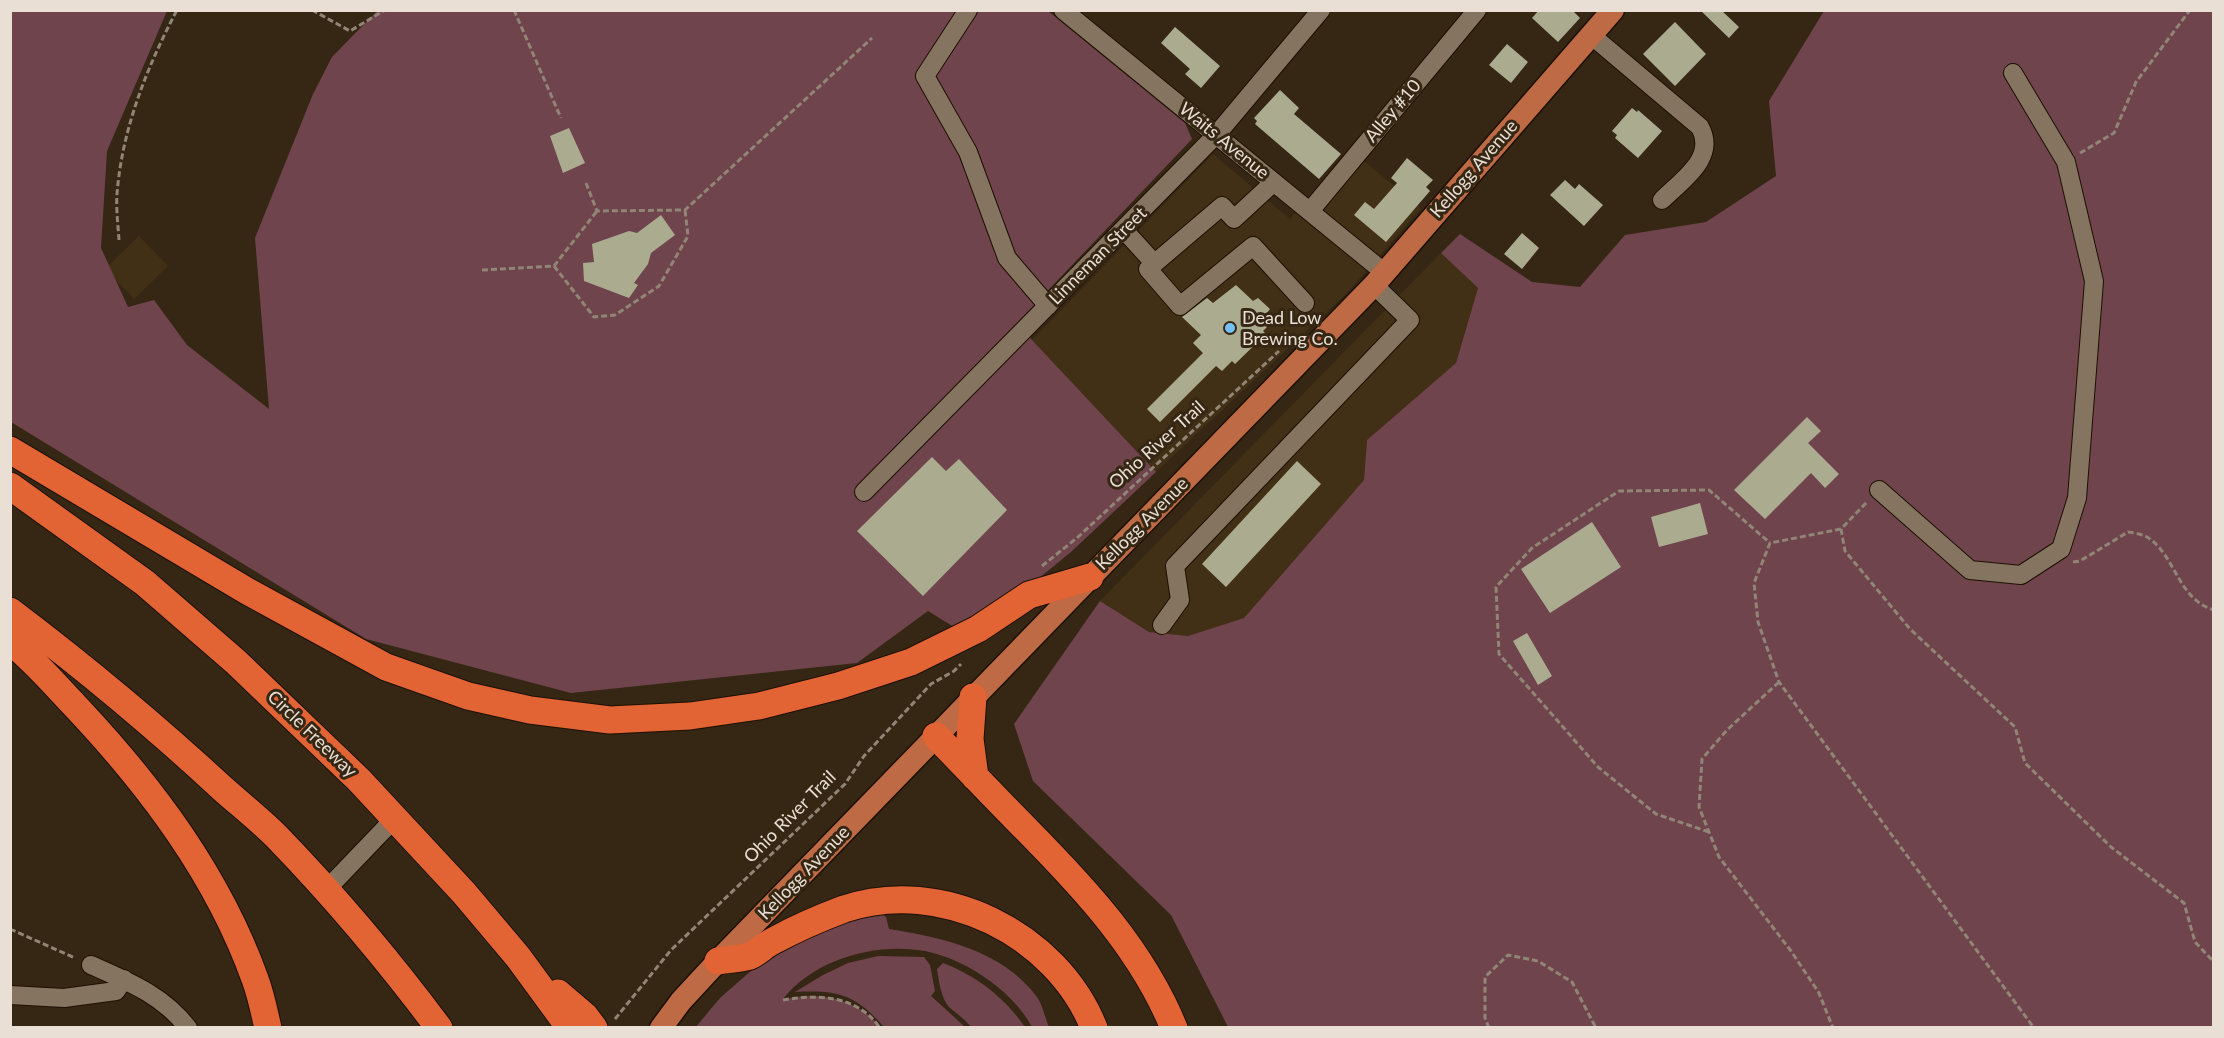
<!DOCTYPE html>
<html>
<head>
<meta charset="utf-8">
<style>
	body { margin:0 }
	#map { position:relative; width:2224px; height:1038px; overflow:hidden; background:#362714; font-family:Lato,sans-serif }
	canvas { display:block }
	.frame { position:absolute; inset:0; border:12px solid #e9dfd4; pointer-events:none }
</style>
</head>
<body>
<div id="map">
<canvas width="2224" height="1038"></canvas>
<div class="frame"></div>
</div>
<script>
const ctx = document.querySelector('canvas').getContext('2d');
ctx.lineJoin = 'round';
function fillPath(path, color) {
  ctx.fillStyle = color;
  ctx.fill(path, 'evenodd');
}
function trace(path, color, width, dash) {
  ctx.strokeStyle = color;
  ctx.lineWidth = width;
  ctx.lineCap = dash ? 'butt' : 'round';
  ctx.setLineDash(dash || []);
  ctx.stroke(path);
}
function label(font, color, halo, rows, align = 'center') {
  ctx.font = font + ' Lato,sans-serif';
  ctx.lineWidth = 6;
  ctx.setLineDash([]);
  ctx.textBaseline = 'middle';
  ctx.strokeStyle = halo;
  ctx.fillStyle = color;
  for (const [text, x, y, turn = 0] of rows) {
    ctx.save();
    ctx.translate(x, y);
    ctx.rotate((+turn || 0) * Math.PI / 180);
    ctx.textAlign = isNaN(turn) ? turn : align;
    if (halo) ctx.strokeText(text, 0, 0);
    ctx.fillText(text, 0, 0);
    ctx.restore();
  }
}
const built = new Path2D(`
	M1353 152 1421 208 1347 293 1156 472 1032 340 1213 154 1290 219Z
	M139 236 168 266 134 299 105 269Z
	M1441 253 1478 288 1456 363 1367 440 1364 480 1244 618 1188 636 1149 632 1100 601Z`);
const green = new Path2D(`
	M10 11H167L107 151 101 248 128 307 154 300 187 345 269 409 255 238 313 94 332 57 377 11H1048L1185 123 1192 139 1018 322 1032 340 1156 472 1071 552 1027 588 959 630 928 611 857 663 571 693 366 639 11 422Z
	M1824 11H2213V1027H1228L1171 915 1033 781 1014 724 1100 601 1149 632 1188 636 1244 618 1364 480 1367 440 1456 363 1478 288 1441 253 1460 234 1532 282 1580 287 1625 235 1706 222 1776 176 1769 101Z
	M880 913 886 917 889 929C943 938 1002 950 1037 997 1043 1006 1045 1018 1049 1027H1032C1013 990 959 954 917 950 870 944 813 961 783 999 791 999 799 996 807 996 834 995 864 1005 880 1027L695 1028 720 998 760 963 844 915Z
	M878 956 924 957 930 965 935 991 931 996 965 1027H884C855 994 838 990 795 992L823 975 848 963Z
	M943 963C977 976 1005 998 1025 1027H971C965 1019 957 1014 949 1007 941 998 939 981 937 969Z`);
const building = new Path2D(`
	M1539 10H1572L1580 18 1558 42 1532 18Z
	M1700 10H1721L1739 27 1729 38Z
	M1675 22 1706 54 1675 86 1643 54Z
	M1175 27 1220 66 1201 88 1185 74 1190 69 1161 43Z
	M1507 44 1528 62 1511 83 1489 65Z
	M1280 90 1299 108 1294 114 1341 154 1319 179 1255 124 1257 121 1254 118Z
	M1632 108 1637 112 1638 110 1662 131 1638 158 1615 138 1617 135 1612 131Z
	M569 128 585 163 563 173 550 136Z
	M1407 158 1433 180 1426 187 1430 191 1386 242 1354 215 1365 202 1374 209 1397 183 1391 178Z
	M1565 180 1575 189 1579 184 1603 205 1584 226 1550 195Z
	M661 215 675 235 651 253 648 264 634 283 638 285 629 298 584 281 583 263 594 262 592 244 629 231 637 233Z
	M1522 233 1539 248 1522 269 1504 254Z
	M1236 285 1253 301 1258 298 1270 309 1263 318 1269 325 1263 331 1266 334 1235 364 1232 361 1222 371 1216 366 1160 422 1147 409 1203 353 1193 343 1201 335 1182 317 1207 298 1213 303Z
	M1807 417 1821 431 1808 443 1839 474 1825 488 1811 473 1765 519 1734 490Z
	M932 457 946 471 959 459 1007 510 923 596 857 531Z
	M1297 461 1321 484 1226 587 1202 564Z
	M1700 503 1708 534 1659 547 1651 517Z
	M1592 522 1621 567 1550 613 1521 569Z
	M1527 633 1552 676 1538 685 1513 641Z`);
const path = new Path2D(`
	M312 10 350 31 385 10
	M514 10 561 118
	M2080 153 2114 133 2136 82 2190 10
	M586 183 597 211 685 210 872 38
	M119 240C118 225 116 209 117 194 122 129 147 67 177 10
	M554 266 594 317 615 315 659 286 688 236 685 210
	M482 270 554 266 597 211
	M1866 503 1841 529 1845 551 1910 629 2015 727 2025 763 2111 847 2184 903 2195 942 2214 962
	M1841 529 1770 543 1754 583 1758 622 1779 682 2034 1028
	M2073 562 2080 561 2128 532C2134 533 2142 534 2147 537 2176 555 2177 599 2214 610
	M1042 566 1078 537 1279 351
	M1779 682 1727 730 1702 759 1699 807 1719 857 1791 951 1819 993 1833 1028
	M1709 832 1656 814 1598 767 1499 654 1496 587 1532 548 1619 491 1709 490 1770 543
	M10 929 75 958
	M783 1000C818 994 857 995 880 1028
	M615 1019 671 950 845 784 864 756 931 684 954 671 961 664
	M1489 1028 1485 1018V977L1508 955 1538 961 1572 982 1596 1028`);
const minor = new Path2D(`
	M968 10 925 76 968 152 1007 258 1048 306
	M1063 10 1385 273
	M1591 35 1700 127C1717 158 1682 180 1662 200
	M1274 182 1234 219 1222 206 1148 269 1180 306 1253 246 1305 303
	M1310 211 1477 10
	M1124 230 1154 263
	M1879 490 1970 570 2021 575 2061 549 2077 498 2094 281 2066 162 2013 73
	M864 492 1217 134 1321 10
	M1162 625 1180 600 1175 566 1410 320 1374 285
	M326 890 395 818
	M91 965C127 981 163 995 188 1028
	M10 995 64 998 116 991 124 979`);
const major = new Path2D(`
	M661 1028 681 1001 718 961 1374 285 1613 10`);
const highway = new Path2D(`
	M10 450 247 591 386 667 468 696 530 710 610 720 690 716 759 706 838 686 911 662 978 629 1029 595 1090 577
	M10 486 145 583 236 662 359 780 464 893 518 957 570 1028
	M10 611C84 667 155 726 223 789 241 805 260 820 277 837 335 897 389 961 439 1028
	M10 641C35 661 56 686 78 709 152 788 218 876 255 979 261 995 264 1011 268 1028
	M973 697 970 739 975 777
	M936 736C967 768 997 800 1028 831 1086 890 1142 950 1174 1028
	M718 961C728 959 740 959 750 956 758 952 765 945 773 941 795 929 820 918 844 909 941 876 1057 934 1094 1028
	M558 993 585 1016 594 1028`);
const markers = [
	[1230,328,6,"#75c0f6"]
];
const streetNames = [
	["Alley #10",1393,111,-50],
	["Waits Avenue",1224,141,39],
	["Kellogg Avenue",1474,169,-49],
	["Linneman Street",1098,256,-45],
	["Ohio River Trail",1157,445,-42],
	["Kellogg Avenue",1142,524,-45],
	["Circle Freeway",312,734,44],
	["Ohio River Trail",790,817,-45],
	["Kellogg Avenue",804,873,-46]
];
const poiNames = [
	["Dead Low",1242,318],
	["Brewing Co.",1242,339]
];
fillPath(built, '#423016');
fillPath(green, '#6f444d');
fillPath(building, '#abab90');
trace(minor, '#1d1001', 20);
trace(major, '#1d1001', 25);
trace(highway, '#1d1001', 29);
trace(path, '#918576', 3, [6, 3]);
trace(minor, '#85745f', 18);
trace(major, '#bd6a45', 22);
trace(highway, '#e26334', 27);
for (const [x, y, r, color] of markers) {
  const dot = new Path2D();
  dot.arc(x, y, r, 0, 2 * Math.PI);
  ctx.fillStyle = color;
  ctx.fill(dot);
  trace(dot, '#362714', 2);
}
label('18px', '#e9dfd4', '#362714', streetNames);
label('18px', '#e9dfd4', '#362714', poiNames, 'left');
</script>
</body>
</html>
